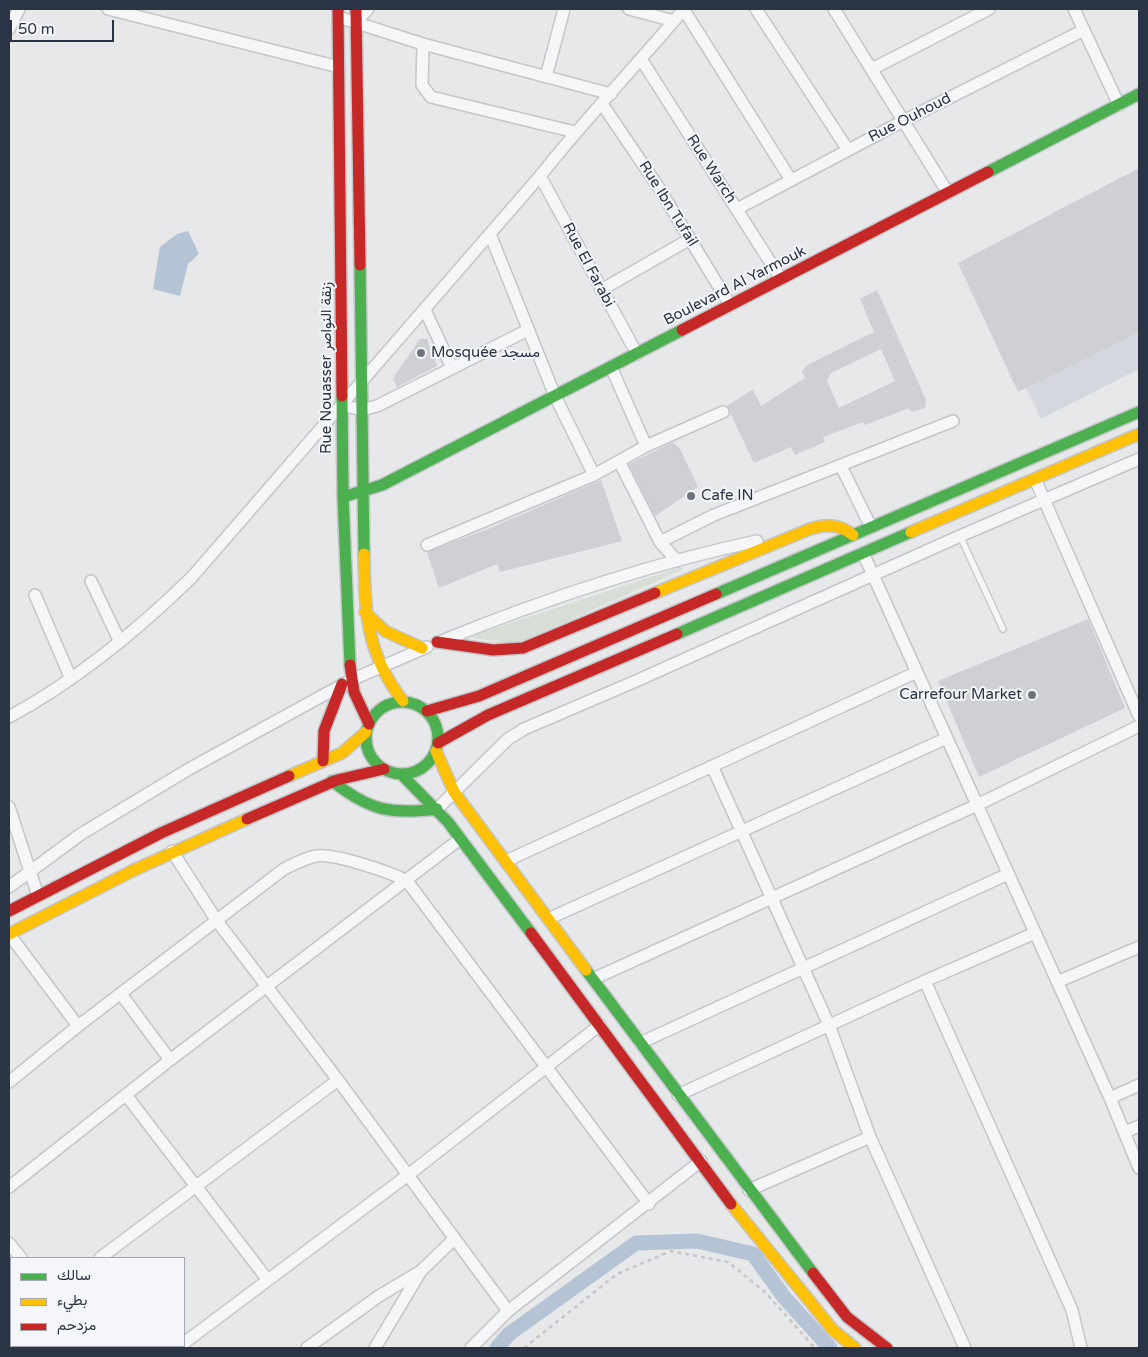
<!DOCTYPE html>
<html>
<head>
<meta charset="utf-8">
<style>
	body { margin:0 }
	#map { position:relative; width:1148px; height:1357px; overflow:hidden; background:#e6e8ea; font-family:"Varela Round",Vazirmatn,sans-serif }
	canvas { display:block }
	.frame { position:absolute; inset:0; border:10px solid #2b3445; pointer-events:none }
	.legend { position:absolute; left:10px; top:1257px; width:175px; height:90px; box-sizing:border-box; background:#f4f6f9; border:1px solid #a4a8b1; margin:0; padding:6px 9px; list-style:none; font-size:15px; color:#2b3445 }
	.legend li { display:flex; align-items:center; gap:10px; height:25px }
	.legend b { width:25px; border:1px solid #a4a8b1 }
	.scale { position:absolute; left:10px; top:20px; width:104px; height:22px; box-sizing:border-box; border:2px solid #2b3445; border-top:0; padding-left:6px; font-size:15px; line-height:18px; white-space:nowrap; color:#2b3445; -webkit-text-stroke:4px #f4f6f9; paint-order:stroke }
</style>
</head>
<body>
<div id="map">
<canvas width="1148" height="1357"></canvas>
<div class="frame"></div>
<ul class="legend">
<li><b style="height:6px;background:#4caf50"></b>سالك</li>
<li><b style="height:6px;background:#ffc107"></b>بطيء</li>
<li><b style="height:6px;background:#c62828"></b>مزدحم</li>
</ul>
<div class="scale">50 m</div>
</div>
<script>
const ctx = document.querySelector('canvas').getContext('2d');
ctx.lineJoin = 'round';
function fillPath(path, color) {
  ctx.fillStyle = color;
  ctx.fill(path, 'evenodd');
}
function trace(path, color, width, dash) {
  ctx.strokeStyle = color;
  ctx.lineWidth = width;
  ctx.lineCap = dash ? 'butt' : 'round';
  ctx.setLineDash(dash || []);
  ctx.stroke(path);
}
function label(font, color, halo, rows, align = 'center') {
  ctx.font = font + ' "Varela Round",Vazirmatn,sans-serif';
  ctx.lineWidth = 4;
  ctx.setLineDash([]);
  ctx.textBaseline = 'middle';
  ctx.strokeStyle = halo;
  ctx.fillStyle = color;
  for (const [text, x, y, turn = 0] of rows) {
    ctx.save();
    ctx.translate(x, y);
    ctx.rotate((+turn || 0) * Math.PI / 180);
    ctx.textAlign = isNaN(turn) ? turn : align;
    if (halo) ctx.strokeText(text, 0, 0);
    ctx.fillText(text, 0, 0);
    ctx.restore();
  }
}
const built = new Path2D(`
	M1139 173V369L1041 419 964 260Z`);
const green = new Path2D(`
	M681 567 684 569 518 643 472 638 477 634Z`);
const water = new Path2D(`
	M188 231 199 254 188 264 180 296 153 289 160 247 177 234Z`);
const canal = new Path2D(`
	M497 1348 509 1334 636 1243 697 1241 753 1254 784 1297 830 1348`);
const building = new Path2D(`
	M1139 168V332L1018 392 958 263Z
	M877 290 926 400 925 408 912 412 909 408 865 425 863 422 823 437 825 442 795 455 791 447 754 463 727 406 753 389 761 406 805 378 802 372 807 365 874 332 860 299ZM881 349 895 381 839 408 827 381 831 373Z
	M420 339H427L437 366 397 387 393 378Z
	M673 442 680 449 698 487 655 516 629 464Z
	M601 480 622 541 500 572 497 564 439 588 427 552 488 529Z
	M1088 619 1125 708 979 777 938 681Z`);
const path = new Path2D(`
	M524 1348 617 1274 671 1251 728 1262 765 1292 815 1348`);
const lane = new Path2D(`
	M960 536 1003 629`);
const street = new Path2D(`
	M108 9 339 67
	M629 9 674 21
	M756 9 848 150
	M834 9 948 193
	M1074 9 1119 105
	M684 10 791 180
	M338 17 423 44 611 94
	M356 22 368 9
	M9 29 19 9
	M423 44 422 85 431 97 575 132
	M641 59 781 279
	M872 69 989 9
	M546 77 564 9
	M602 104 659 188 730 305
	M540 176 637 354
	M737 209 905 120 1084 30
	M490 234 555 396 594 475
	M601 290 690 239
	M425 310 452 368
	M611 367 646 446
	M342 405 362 410 377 406 528 330
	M619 461 660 542 677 561
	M841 466 871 527
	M1035 479 1139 716
	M660 542 714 515 953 421
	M427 545 594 475 646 446 723 412
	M863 553 1110 1098 1139 1168
	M91 581 120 642
	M35 595 71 679
	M444 640C545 599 650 564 757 541
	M9 717C77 680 137 631 192 577L540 176C586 118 637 65 684 9
	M712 766 829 1025 870 1137 965 1348
	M9 807 38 896
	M437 809 508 739 524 729 636 681 960 536 1139 459
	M172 851 217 921 338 1080 508 1311
	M506 861 917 672
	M9 887 81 834 189 769 351 680 427 647
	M548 919 947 738
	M9 934 78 1026
	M593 979 977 805 1139 726
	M925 981 1072 1310 1081 1348
	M1057 982 1139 947
	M121 994 170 1060
	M640 1043 1008 874
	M9 1082 78 1026 284 869C294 864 305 858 316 856 334 853 390 872 407 881L649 1204
	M126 1095 267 1279
	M678 1095 925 981 1035 933
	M1110 1098 1139 1085
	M1125 1132 1139 1126
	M9 1187 170 1060 460 839
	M749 1190 870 1137
	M9 1243 21 1258
	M100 1258 338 1080
	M184 1343 408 1175 600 1025
	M89 1346 91 1348
	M307 1348 379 1296 421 1271
	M375 1348 421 1271 454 1239
	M471 1348 508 1311 701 1161`);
const fast = new Path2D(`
	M988 172 1139 94
	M360 265 364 554
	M342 396 343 497 350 665
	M343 497 382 485 682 330
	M716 594 1139 412
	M677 634 911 532
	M366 738a36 36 0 1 1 72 0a36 36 0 1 1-72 0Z
	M401 774 448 822 531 933
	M332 781C369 810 390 815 437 809
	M586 970 813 1273`);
const slow = new Path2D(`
	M911 532 1139 434
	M364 554C365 613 366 653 403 701
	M655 593 810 529C827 524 839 524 853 535
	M365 612 385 631 422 648
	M436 751 454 792 586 970
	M289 776 342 753 366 732
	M9 934 134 870 247 819
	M731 1204 833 1330 855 1348`);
const jam = new Path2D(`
	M338 9 342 396
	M356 9 360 265
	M682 330 988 172
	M437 642 493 650 523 648 655 593
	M350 665 354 692 369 724
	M427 711 479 696 716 594
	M438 743 488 715 677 634
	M323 761 324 731 342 684
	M247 819 337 780 384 769
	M9 911 161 833 289 776
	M531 933 731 1204
	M813 1273 847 1317 887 1348`);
const markers = [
	[421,353,5,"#6c737f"],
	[691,496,5,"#6c737f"],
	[1032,695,5,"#6c737f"]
];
const streetNames = [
	["Rue Ouhoud",910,118,-27],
	["Rue Warch",711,169,57],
	["Rue Ibn Tufail",668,204,58],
	["Rue El Farabi",588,265,62],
	["Boulevard Al Yarmouk",735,286,-27],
	["Rue Nouasser زنقة النواصر",327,368,-90]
];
const poiNames = [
	["Mosquée مسجد",431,353],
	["Cafe IN",701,496],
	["Carrefour Market",1022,695,"right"]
];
fillPath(built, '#d4d7dd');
fillPath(green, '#d6ded6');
fillPath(water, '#b4c4d5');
trace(canal, '#b4c4d5', 15);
fillPath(building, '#ced0d3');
trace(lane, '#c4c6c8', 8);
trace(street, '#c4c6c8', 14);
trace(fast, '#c4c6c8', 14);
trace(slow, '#c4c6c8', 14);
trace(jam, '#c4c6c8', 14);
trace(path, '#c5c6ca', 2.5, [4, 4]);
trace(lane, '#f5f6f7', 5.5);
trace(street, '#f5f6f7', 11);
trace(fast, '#4caf50', 11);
trace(slow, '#ffc107', 11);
trace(jam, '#c62828', 11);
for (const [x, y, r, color] of markers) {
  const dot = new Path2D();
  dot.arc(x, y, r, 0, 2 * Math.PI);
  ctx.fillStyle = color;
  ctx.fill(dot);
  trace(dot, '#f4f6f9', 2);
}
label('15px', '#2b3445', '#f4f6f9', streetNames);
label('15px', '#2b3445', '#f4f6f9', poiNames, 'left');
</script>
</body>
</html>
